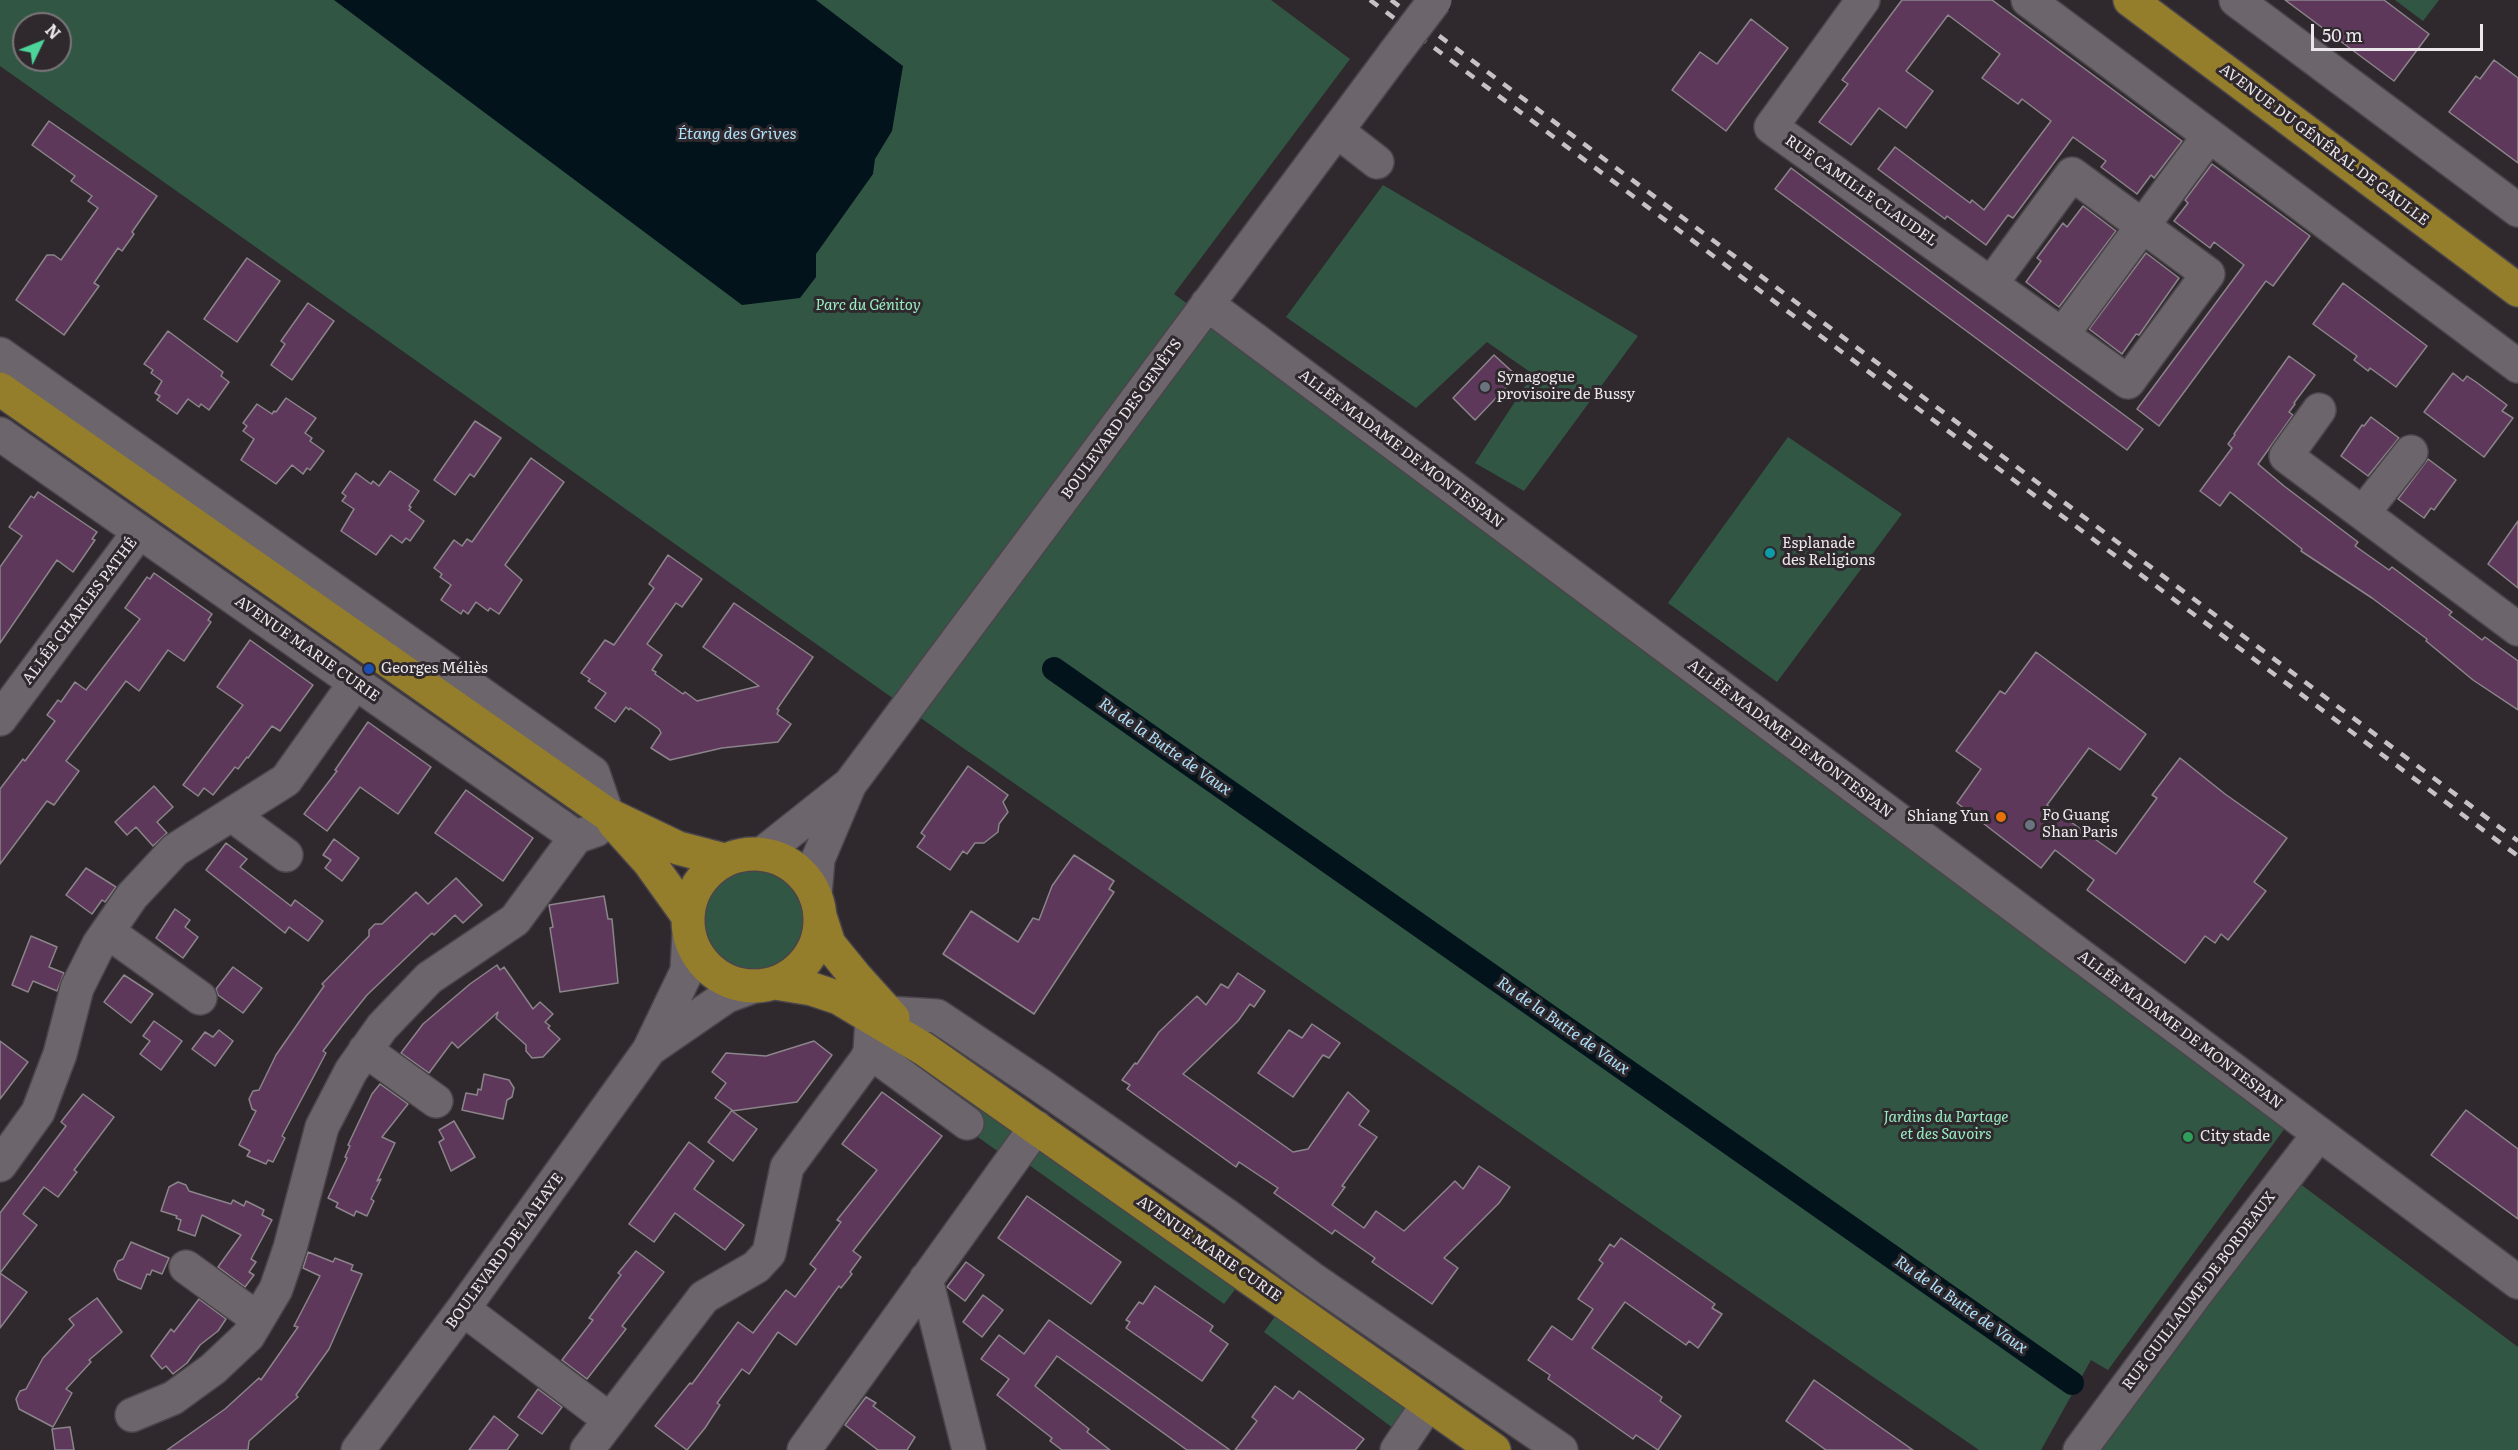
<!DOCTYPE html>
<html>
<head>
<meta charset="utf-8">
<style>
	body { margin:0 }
	#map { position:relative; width:2518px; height:1450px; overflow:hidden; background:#2f292e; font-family:Literata,serif }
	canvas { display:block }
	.north { position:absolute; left:12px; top:12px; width:60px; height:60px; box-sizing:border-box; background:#2f292e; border:2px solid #7a7579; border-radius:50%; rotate:47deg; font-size:16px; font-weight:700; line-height:24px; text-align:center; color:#ebe7ea }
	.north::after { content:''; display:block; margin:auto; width:21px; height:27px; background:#4cd49b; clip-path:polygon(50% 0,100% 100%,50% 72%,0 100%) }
	.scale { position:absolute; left:2311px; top:24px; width:172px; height:27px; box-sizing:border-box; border:3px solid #ebe7ea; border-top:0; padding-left:8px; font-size:18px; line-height:21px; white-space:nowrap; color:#ebe7ea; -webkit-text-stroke:4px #2f292e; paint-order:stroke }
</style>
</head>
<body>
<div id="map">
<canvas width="2518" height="1450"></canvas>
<div class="north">N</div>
<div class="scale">50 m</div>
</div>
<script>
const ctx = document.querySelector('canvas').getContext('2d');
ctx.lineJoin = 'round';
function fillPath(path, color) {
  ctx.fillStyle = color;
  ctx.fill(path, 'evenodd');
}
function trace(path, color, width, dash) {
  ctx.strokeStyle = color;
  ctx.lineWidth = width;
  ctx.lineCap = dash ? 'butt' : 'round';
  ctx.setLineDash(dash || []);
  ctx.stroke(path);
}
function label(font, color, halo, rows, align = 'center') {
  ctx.font = font + ' Literata,serif';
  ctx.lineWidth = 6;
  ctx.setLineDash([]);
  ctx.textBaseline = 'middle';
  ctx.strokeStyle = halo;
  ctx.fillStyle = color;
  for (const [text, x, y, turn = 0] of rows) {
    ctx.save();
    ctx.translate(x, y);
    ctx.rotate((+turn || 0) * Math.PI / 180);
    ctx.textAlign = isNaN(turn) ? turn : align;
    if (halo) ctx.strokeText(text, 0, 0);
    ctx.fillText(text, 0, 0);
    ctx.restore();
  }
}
const green = new Path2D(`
	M0 0H1271L1350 59 1174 294 2288 1124 2108 1370 2091 1360 2041 1450H1979L966 750 0 66ZM24 24H60V60H24Z
	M2395 0H2439L2423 21Z
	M1383 185 1638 336 1524 491 1475 463 1533 374 1487 342 1416 408 1286 317Z
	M1788 437 1902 514 1777 682 1668 603Z
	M699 918a52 52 0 1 1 104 0a52 52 0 1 1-104 0Z
	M894 1047 1018 1132 1003 1155 968 1130Z
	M1039 1148 1237 1287 1224 1304 1029 1165Z
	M2299 1183 2518 1347V1450H2098Z
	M1276 1315 1413 1409 1397 1431 1264 1332Z`);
const water = new Path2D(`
	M334 0H816L903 66 892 131 875 159 873 174 816 254V277L800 298 742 305Z`);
const canal = new Path2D(`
	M1054 669 2072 1383`);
const building = new Path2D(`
	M1902 0H1992L2182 141 2154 178 2151 175 2137 194 2101 167 2106 161 2073 137 2013 218 2008 215 1986 245 1947 216 1945 219 1878 169 1895 147 1970 203 1972 200 1984 210 2051 121 2022 99 2018 104 1982 78 2000 54 1948 15 1906 71 1933 91 1906 128 1879 108 1851 145 1819 122 1848 84 1842 80Z
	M2285 0H2384L2429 34 2394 81Z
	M1751 19 1788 48 1726 131 1672 90 1700 52 1717 64Z
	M2494 60 2518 78V163L2449 112 2476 76 2480 79Z
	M49 121 157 196 132 232 134 234 122 251 118 248 94 283 99 286 64 335 16 300 47 255H54L61 260 98 208 88 201 92 196 71 181 75 176 32 145Z
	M2212 164 2310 236 2273 286 2266 281 2159 426 2137 409 2244 265 2214 242 2210 248 2174 221 2188 203 2185 200Z
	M1791 168 2143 429 2127 450 1775 189Z
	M2083 206 2116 231 2059 307 2026 282 2041 261 2037 258 2063 223 2067 227Z
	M2146 253 2179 278 2139 335 2136 334 2122 354 2089 329Z
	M247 258 280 281 237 342 204 319Z
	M2343 283 2427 346 2396 387 2370 368 2368 371 2354 360 2357 356 2313 324Z
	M308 303 334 321 292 380 271 365 285 344 281 341Z
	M168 331 223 372 221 376 229 382 209 410 201 404 199 407 188 399 177 414 157 400 160 396 155 393 162 381 151 373 153 370 144 364Z
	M1494 355 1517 376 1475 420 1453 398Z
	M2289 356 2315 375 2294 403 2295 404 2289 412 2293 415 2258 464 2284 486 2358 542 2355 546 2389 570 2392 567 2452 612 2449 615 2469 630 2482 640 2485 637 2518 661V710L2473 680 2426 641 2427 639 2372 598 2301 551 2302 549 2230 492 2220 506 2200 491 2232 448 2228 444 2235 435 2234 434Z
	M2453 373 2463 381 2467 376 2476 382 2507 405 2502 411 2513 418 2484 457 2424 412Z
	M286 398 316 418 305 433 312 438 310 441 324 451 310 470 307 468 303 474 292 465 276 484 241 460 254 439 243 431 247 426 243 423 257 404 272 414 274 411 276 412Z
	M2371 417 2399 438 2368 476 2341 456 2362 425 2364 426Z
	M475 421 501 438 474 477 470 474 455 495 434 480Z
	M531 458 564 482 505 565 522 580 499 614 490 608 488 611 476 602 468 614 463 610 461 614 441 600 451 585 440 577 442 574 434 568 454 540 462 546 467 539 472 542Z
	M2428 459 2456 480 2434 510 2431 508 2424 518 2398 499Z
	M390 471 419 491 409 506 411 507 409 510 424 521 410 541 406 538 402 543 391 535 376 555 341 531 354 509 342 501 346 496 342 493 356 473 371 484 373 481 379 486Z
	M38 492 97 532 92 539 95 540 73 572 57 560 0 643V567L22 536 9 527 31 496 34 498Z
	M2518 521V588L2488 564Z
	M668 555 702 579 682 607 676 603 647 644 662 655 652 670 656 672 655 674 683 694 685 692 697 701 759 686 703 647 734 603 813 657 777 709 779 710 777 714 791 724 778 742 722 748 670 760 651 748 661 733 659 729 630 708 629 710 626 707 615 722 595 708 606 693 588 681 590 679 581 673 605 640 614 645 654 588 649 584Z
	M154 573 212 614 208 620 211 622 184 661 168 650 139 691 126 681 66 761 79 771 54 805 47 801 0 864V789L23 759 25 761 55 721 47 715 58 700 61 702 75 682 86 690 140 619 125 608 147 577 150 579Z
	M250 640 313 685 280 731 272 726 248 758 247 757 238 769 235 767 213 795 204 788 198 796 183 785 243 705 217 687Z
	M2036 652 2146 734 2120 770 2089 748 2047 805 2116 854 2157 798 2152 795 2180 758 2225 794 2287 838 2254 882 2266 891 2228 940 2221 934 2215 943 2205 936 2185 963 2087 890 2094 880 2055 850 2041 868 1957 803 1981 769 1956 751 2000 691 2005 694Z
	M368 722 431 767 398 814 360 787 327 831 304 814 337 771 335 770Z
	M968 766 1008 795 1003 802 1008 812 999 824 998 832 984 843H975L967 854 963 851 950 870 917 847 925 836 921 833Z
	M154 786 173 807 157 822 167 833 153 846 136 827 127 835 115 822Z
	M466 790 533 838 503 881 435 833Z
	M334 839 359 858 342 881 325 868 331 860 323 855Z
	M226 843 247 859 240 867 291 906 295 900 323 921 308 941 289 927 285 933 206 870Z
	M1074 855 1114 881 1109 889 1114 892 1034 1014 943 954 971 911 1018 942 1033 918 1039 920 1052 886Z
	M86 868 116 887 105 902 102 900 92 914 66 895Z
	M456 878 482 905 463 923 455 915 434 935 432 933 367 995 342 1026 323 1051 326 1053 282 1136 285 1138 273 1162 268 1160 266 1164 247 1156 250 1151 239 1145 256 1111 252 1109 249 1099 253 1091 259 1090 276 1055 324 986 322 984 369 936V930L375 924H382L416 892 428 904Z
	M604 896 608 919H612L618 983 560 992 550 928 553 927 549 905Z
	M175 909 190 920 185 927 198 937 183 958 156 938Z
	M31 936 57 947 49 967 64 973 57 991 33 981 28 992 12 985Z
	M497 965 500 970 504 967 533 1009 540 1002 553 1014 545 1022 550 1026 548 1028 560 1039 543 1057 532 1058 526 1051V1045L496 1018 498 1012 458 1048 452 1042 429 1073 401 1053 423 1024 470 984Z
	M233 967 262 988 243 1013 218 995 216 989Z
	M1238 973 1265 991 1254 1007 1250 1004 1238 1021 1183 1074 1293 1152 1308 1149 1348 1092 1369 1111 1359 1125 1377 1137 1342 1186 1345 1187 1332 1205 1364 1228 1376 1211 1404 1231 1455 1181 1463 1189 1479 1166 1510 1187 1499 1203 1444 1258 1458 1268 1432 1304 1372 1262 1375 1258 1335 1230 1332 1234 1274 1193 1278 1188 1239 1162 1236 1167 1127 1089 1130 1085 1122 1080 1135 1063 1137 1064 1159 1032 1197 996 1206 1005 1221 984 1228 988Z
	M124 975 153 994 131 1023 104 1002Z
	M154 1021 182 1041 161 1070 140 1054 150 1041 143 1036Z
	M1312 1024 1340 1043 1329 1058 1323 1055 1293 1097 1258 1073 1289 1030 1302 1038Z
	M219 1030 233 1041 215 1066 192 1049 205 1032 213 1037Z
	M0 1041 28 1062 0 1099Z
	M814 1041 832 1055 797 1102 732 1111 757 1129 733 1161 708 1142 732 1110 715 1098 726 1083 712 1072 726 1053 766 1056Z
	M484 1074 509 1080 514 1088 512 1097 507 1100 503 1119 462 1110 466 1093 477 1095 478 1089 481 1090Z
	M380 1084 408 1104 382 1137 395 1143 377 1181 381 1179 371 1199 374 1201 367 1216 356 1211 354 1216 336 1207 338 1203 328 1198 347 1158 345 1157 350 1146 348 1145 372 1094Z
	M882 1092 942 1136 853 1251 861 1257 850 1272 852 1274 841 1288 839 1286 796 1345 778 1332 749 1374 742 1369 717 1403 720 1405 705 1428 687 1450 655 1426 690 1383 692 1384 738 1322 753 1333 786 1290 795 1297 816 1269 810 1264 841 1222 837 1220 877 1170 842 1144Z
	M83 1094 114 1117 74 1170 77 1172 58 1197 44 1187 23 1214 37 1225 0 1273 27 1292 0 1328V1213L66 1126 61 1122Z
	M2466 1110 2518 1149V1219L2431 1155Z
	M454 1121 475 1157 451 1171 439 1142 444 1139 439 1130Z
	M689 1142 714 1161 694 1189 744 1225 725 1250 675 1213 654 1242 629 1224Z
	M178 1182 186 1185 189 1191 231 1204 233 1200 244 1206 246 1201 264 1210 262 1215 272 1220 251 1259 256 1262 249 1272 254 1275 245 1287 218 1267 241 1235 202 1215 195 1236 178 1230 181 1220 176 1218 177 1216 161 1211 169 1187Z
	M1027 1196 1121 1262 1091 1304 998 1238Z
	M1621 1238 1715 1304 1712 1308 1722 1314 1698 1348 1689 1341 1686 1345 1625 1302 1592 1348 1662 1397 1660 1401 1681 1416 1658 1450 1636 1435 1633 1439 1548 1379 1550 1375 1528 1360 1552 1326 1572 1340 1593 1309 1578 1299 1603 1263 1599 1260 1610 1244 1614 1247Z
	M131 1242 169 1258 162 1274 152 1270 150 1275 147 1274 141 1289 118 1279 114 1270 118 1261 123 1259Z
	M636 1251 664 1272 622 1326 626 1329 587 1379 562 1360 593 1320 589 1318 621 1275 618 1273Z
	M308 1252 333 1262 335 1258 353 1265 351 1270 362 1274 329 1349 296 1395 298 1397 249 1441 248 1450H167L225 1409 259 1378 261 1380 298 1327 294 1326 320 1276 303 1268Z
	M966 1262 984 1275 965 1301 947 1287Z
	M1155 1286 1213 1326 1210 1331 1228 1344 1202 1381 1126 1328 1130 1322 1126 1320 1139 1302 1143 1304Z
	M983 1295 1003 1310 982 1337 963 1322Z
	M97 1298 122 1332 89 1360 91 1362 66 1389 72 1393 53 1427 19 1409 16 1399 20 1391 26 1389 43 1358 74 1325 69 1319Z
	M199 1299 226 1319 218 1331 200 1345 187 1363 173 1374 166 1366 162 1369 151 1356 171 1329 174 1332Z
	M1049 1320 1230 1450H1187L1057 1356 1035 1386 1089 1429 1087 1432 1110 1450H1062L1050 1441 1052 1438 997 1395 1009 1379 981 1359 999 1335 1024 1354Z
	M1814 1380 1883 1429 1913 1450H1826L1786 1421Z
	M1275 1386 1293 1399 1299 1391 1364 1439 1355 1450H1235L1257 1421 1252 1417Z
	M538 1389 562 1407 542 1434 518 1417Z
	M866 1397 876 1403 873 1406 915 1437 907 1450H878L845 1425Z
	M494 1416 518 1435 507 1450H469Z
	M70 1427 74 1450H55L52 1429Z`);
const minor = new Path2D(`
	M1863 0 1771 127 2128 382 2208 274 2072 174 1991 284
	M2028 0 2518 366
	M2236 0 2518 210
	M1337 131 1377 162
	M1207 304 2518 1282
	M2062 335 2209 136
	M0 354 593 773 607 814
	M2319 410 2286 456 2518 629
	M0 434 576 837 596 830
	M2363 513 2411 452
	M0 719 139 532
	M232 815 286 855
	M762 854 850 784 1394 54
	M815 895 818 859 849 786
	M108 932 200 998
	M887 1013 937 1016 1040 1085 1226 1215 1311 1278 1561 1450
	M650 1049 727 996 754 986
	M365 1050 436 1101
	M870 1052 967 1123
	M0 1165 38 1112 60 1054 77 988 99 944 132 896 175 850 286 780 355 683
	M186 1267 258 1319
	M926 1279 969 1450
	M463 1309 610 1420
	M132 1415 173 1398 213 1369 248 1336 276 1289 290 1248 322 1127 351 1071 382 1027 429 978 515 920 576 837
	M358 1450 463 1309 649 1050 687 971 689 934
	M587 1450 704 1297 756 1267 769 1253 787 1167 866 1060 870 1052 872 1019
	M804 1450 1036 1127
	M1397 1450 1428 1404
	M2080 1450 2198 1291 2319 1134`);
const major = new Path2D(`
	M2130 0 2518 290
	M0 389 607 814 678 848 724 860
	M614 823 649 862 687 915
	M688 920a66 66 0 1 1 132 0a66 66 0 1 1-132 0Z
	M820 916 829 944 855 976 893 1018
	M775 983 812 989 839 998 924 1049 1494 1450`);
const rail = new Path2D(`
	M1370 0 2518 856
	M1391 0 2518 841`);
const minorBridge = new Path2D(`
	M1394 54 1435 0`);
const markers = [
	[1485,387,6,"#6b7280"],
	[1770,553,6,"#0f9aa8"],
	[369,669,6,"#1a4fb4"],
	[2001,817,6,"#e8710a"],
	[2030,825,6,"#6b7280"],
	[2188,1137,6,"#2e9e5b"]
];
const streetNames = [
	["AVENUE DU GÉNÉRAL DE GAULLE",2324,145,37],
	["RUE CAMILLE CLAUDEL",1861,191,35],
	["BOULEVARD DES GENÊTS",1122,419,-54],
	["ALLÉE MADAME DE MONTESPAN",1401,449,37],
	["ALLÉE CHARLES PATHÉ",80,611,-53],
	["AVENUE MARIE CURIE",307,649,35],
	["ALLÉE MADAME DE MONTESPAN",1790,739,37],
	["ALLÉE MADAME DE MONTESPAN",2180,1030,37],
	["AVENUE MARIE CURIE",1209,1249,35],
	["BOULEVARD DE LA HAYE",505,1251,-54],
	["RUE GUILLAUME DE BORDEAUX",2199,1291,-53]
];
const parkNames = [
	["Parc du Génitoy",868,306],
	["Jardins du Partage",1946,1118],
	["et des Savoirs",1946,1135]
];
const poiNames = [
	["Synagogue",1497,378],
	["provisoire de Bussy",1497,395],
	["Esplanade",1782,544],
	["des Religions",1782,561],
	["Georges Méliès",381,669],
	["Fo Guang",2042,816],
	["Shan Paris",2042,833],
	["Shiang Yun",1989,817,"right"],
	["City stade",2200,1137]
];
const waterNames = [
	["Étang des Grives",737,134],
	["Ru de la Butte de Vaux",1165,747,35],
	["Ru de la Butte de Vaux",1563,1026,35],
	["Ru de la Butte de Vaux",1961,1305,35]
];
fillPath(green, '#315744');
fillPath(water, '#03131b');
trace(canal, '#03131b', 24);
fillPath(building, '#5d385a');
trace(building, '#8b848a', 1.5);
trace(minor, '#4a454a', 36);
trace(major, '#4a454a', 36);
trace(minor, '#6c656b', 33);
trace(major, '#957e2b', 33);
trace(rail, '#c5c1c4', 4.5, [10, 10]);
trace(minorBridge, '#4a454a', 36, []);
trace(minorBridge, '#6c656b', 33);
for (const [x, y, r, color] of markers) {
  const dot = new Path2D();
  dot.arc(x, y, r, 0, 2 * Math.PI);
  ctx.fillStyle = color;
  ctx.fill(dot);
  trace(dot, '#2f292e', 2);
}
label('15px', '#ebe7ea', '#2f292e', streetNames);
label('italic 15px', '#98eec2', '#2f292e', parkNames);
label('15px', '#ebe7ea', '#2f292e', poiNames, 'left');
label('italic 16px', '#afe1fa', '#2f292e', waterNames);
</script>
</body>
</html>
